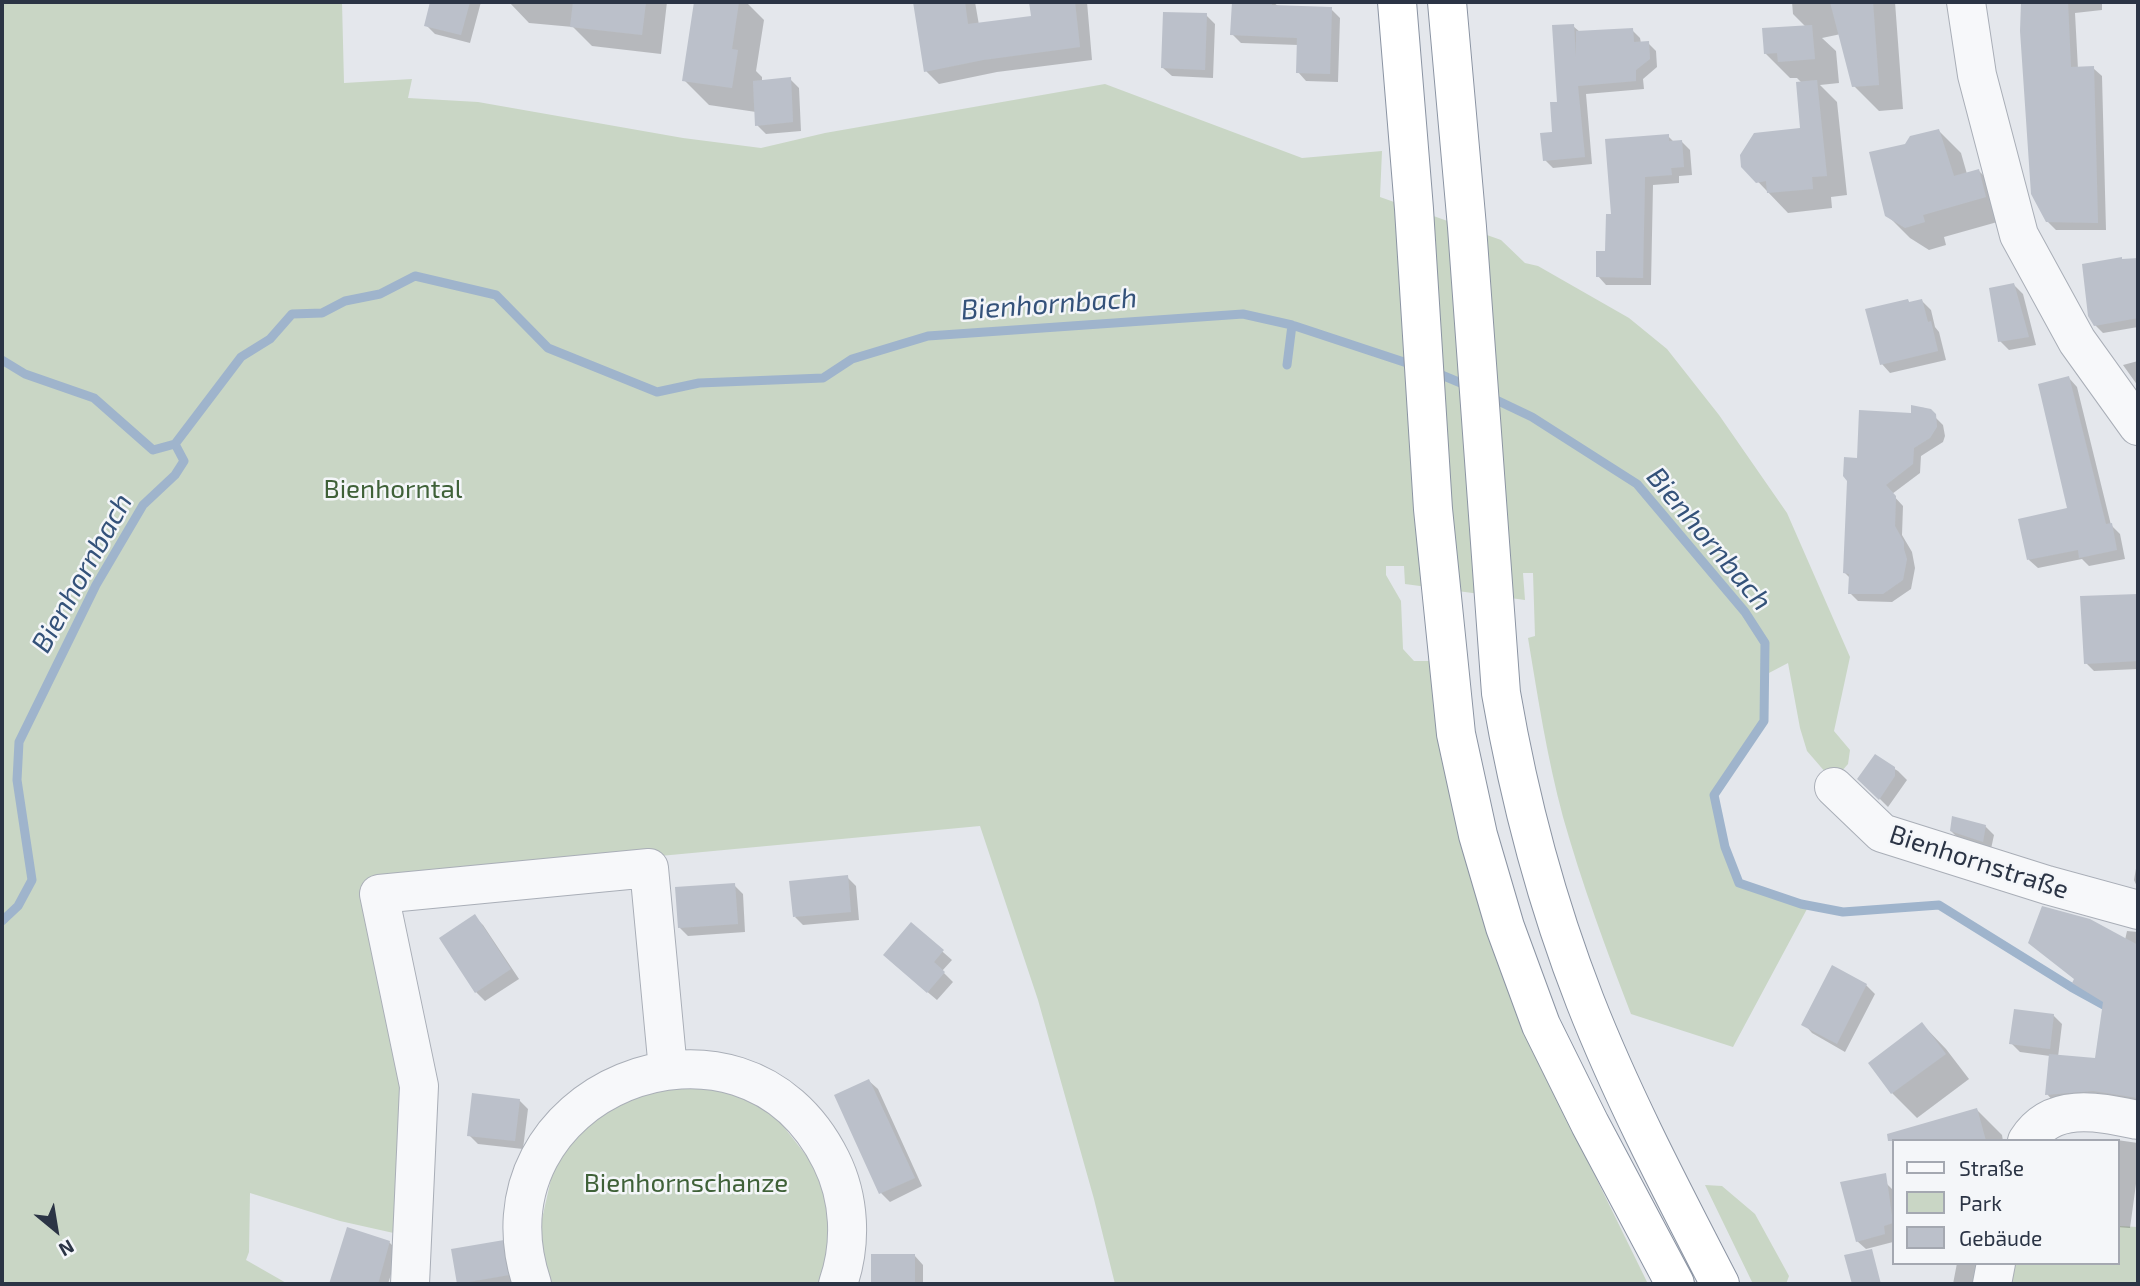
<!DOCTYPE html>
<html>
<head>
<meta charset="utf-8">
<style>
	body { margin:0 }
	#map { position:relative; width:2140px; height:1286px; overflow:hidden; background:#e4e7ec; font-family:"Exo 2",sans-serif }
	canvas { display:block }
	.frame { position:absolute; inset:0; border:4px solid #2b3445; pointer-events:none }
	.legend { position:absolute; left:1892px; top:1139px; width:228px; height:126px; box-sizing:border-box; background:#f4f6f9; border:2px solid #a4a8b1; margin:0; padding:9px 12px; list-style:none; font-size:21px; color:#2b3445 }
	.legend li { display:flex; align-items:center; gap:14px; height:35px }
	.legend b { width:35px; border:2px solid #a4a8b1 }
	.north { position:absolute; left:21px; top:1195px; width:70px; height:70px; -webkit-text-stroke:5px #f4f6f9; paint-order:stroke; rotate:150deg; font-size:19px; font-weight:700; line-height:28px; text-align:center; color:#2b3445 }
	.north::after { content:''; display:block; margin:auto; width:24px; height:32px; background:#2b3445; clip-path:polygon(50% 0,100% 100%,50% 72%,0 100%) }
</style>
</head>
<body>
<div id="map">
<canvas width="2140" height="1286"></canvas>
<div class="frame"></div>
<ul class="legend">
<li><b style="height:9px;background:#f7f8fa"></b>Straße</li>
<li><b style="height:19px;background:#c9d6c5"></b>Park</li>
<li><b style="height:19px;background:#bbc0ca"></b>Gebäude</li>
</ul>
<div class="north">N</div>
</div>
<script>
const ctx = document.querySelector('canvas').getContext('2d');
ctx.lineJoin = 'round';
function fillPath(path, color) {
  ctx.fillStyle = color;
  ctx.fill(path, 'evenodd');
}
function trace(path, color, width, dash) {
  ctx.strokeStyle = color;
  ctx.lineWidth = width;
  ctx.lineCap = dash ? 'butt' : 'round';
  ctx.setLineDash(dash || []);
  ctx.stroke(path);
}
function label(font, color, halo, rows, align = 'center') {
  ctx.font = font + ' "Exo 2",sans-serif';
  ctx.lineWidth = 5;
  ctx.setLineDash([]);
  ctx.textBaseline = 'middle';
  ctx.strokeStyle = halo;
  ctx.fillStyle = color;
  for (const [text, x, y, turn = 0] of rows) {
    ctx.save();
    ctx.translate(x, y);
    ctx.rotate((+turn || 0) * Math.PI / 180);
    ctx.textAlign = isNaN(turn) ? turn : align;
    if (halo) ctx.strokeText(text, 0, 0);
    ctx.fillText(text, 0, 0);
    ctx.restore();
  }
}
const green = new Path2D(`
	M2 2H342L344 83 412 79 408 98 478 102 683 138 761 148 825 133 1105 84 1302 158 1382 151 1380 197 1501 240 1525 263 1538 266 1629 318 1667 349 1719 415 1787 513 1850 657 1834 731 1850 750 1848 764 1833 781 1807 751 1800 728 1788 663 1767 674V721L1717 797 1728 844 1741 880 1803 901 1807 909 1733 1047 1631 1014C1606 949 1582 884 1563 817 1547 758 1538 698 1528 638L1535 636 1533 573H1523L1525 600 1405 584 1404 566H1386V575L1401 601 1403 649 1414 661H1429L1576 1137 1648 1284H1115L1094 1199 1038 1000 980 826 372 883 406 1085 398 1234 340 1221 250 1193 249 1252 246 1260 288 1284H2Z
	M693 1081 766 1104 830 1186 827 1284H546L537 1241 556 1157 610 1102Z
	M1705 1185 1722 1186 1755 1214 1789 1276 1786 1284H1753Z
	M2117 1226 2138 1227V1284H2000L2004 1263H2117Z`);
const shadow = new Path2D(`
	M432 2H481L470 43 435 34 426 25Z
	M509 2H667L661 54 592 46 573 27 529 23Z
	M696 2H746L764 20 756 71 762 77V82L790 79 799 88 801 131 766 134 757 125 756 112 709 105 684 80Z
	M915 2H975L979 25 1033 18 1031 2H1087L1092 60 997 72 939 84 926 71Z
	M1234 2H1273L1279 7 1331 9 1340 18 1338 82 1306 81 1298 72V45L1241 43 1232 34Z
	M1792 2H1895L1903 109 1879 111 1854 86 1841 34 1822 38 1836 51 1839 83 1820 85 1837 102 1847 195 1831 197 1832 208 1788 213 1743 166 1802 129V83L1797 78H1790L1765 53 1806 27 1793 14Z
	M2021 2H2102V10L2075 13 2078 69 2093 68 2102 76 2106 230H2056L2047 221 2022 31Z
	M1206 15 1215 24 1213 78 1172 76 1163 68Z
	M1573 26 1580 32 1632 30 1640 38 1641 43H1648L1656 51 1657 67 1643 79 1644 89 1586 94 1592 164 1553 168 1545 160 1554 134Z
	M1939 131 1961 153 1967 174 1979 171 2001 193 2008 219 1944 237 1946 245 1929 250 1910 238 1887 215 1906 145Z
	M1668 136 1674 142H1682L1690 150 1692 175 1679 176V183L1653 185 1651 285H1606L1598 276 1607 253 1613 216Z
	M2138 260V327L2103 333 2095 325 2123 261Z
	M2014 285 2023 294 2036 345 2009 350 2000 341Z
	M1908 301 1911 304 1922 301 1931 310 1935 327 1939 332 1946 360 1890 373 1882 364Z
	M2138 361V386L2123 365Z
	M2069 378 2077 387 2111 525 2120 534 2125 559 2089 566 2082 559 2038 568 2029 560 2020 520 2070 510Z
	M1913 407 1925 408 1934 416 1943 425 1945 436 1943 442 1921 456 1920 473 1892 494 1903 506 1902 535 1912 552 1915 568 1911 589 1892 602 1858 601 1850 593V578L1845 573 1858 460 1912 415Z
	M2138 595V669L2094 671 2086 663 2082 598Z
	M1875 757 1898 771 1907 780 1888 807 1860 779Z
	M1985 826 1994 835 1991 849 1960 840 1951 831Z
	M2138 857V889L2134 880Z
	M847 877 856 886 859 920 803 925 795 917Z
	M734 885 743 894 745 932 688 936 679 927Z
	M474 916 483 925 519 979 485 1001 476 992Z
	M911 924 952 960 942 971 953 982 937 1000 893 963Z
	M2127 931 2138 932V1103L2054 1102 2047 1094 2050 1056 2020 1052 2011 1043 2053 1015 2062 1024 2058 1057 2097 1060 2105 1004 2082 991 2074 983 2076 980 2030 943 2125 940Z
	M1866 985 1875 994 1845 1052 1812 1033 1804 1024Z
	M1922 1024 1946 1049 1969 1079 1917 1118 1892 1093Z
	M869 1081 878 1089 922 1186 890 1202 881 1193Z
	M519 1100 528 1109 523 1149 478 1144 469 1135Z
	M1977 1110 2002 1135 2003 1141H1919Z
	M2117 1140 2138 1143V1184H2136L2130 1228 2117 1227Z
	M1886 1183 1893 1190V1242L1866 1249 1857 1241Z
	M349 1229 389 1242 398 1251 388 1284H331Z
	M503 1242 512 1250 516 1283H459Z
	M873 1256H915L923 1265V1284H873Z
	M1957 1263H1983L1978 1284H1953Z`);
const stream = new Path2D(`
	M2 360 25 374 94 398 153 450 175 444
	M1287 365 1292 325
	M1432 371 1468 386
	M1490 397 1532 417 1637 484 1745 612 1765 643 1764 721 1714 795 1725 847 1739 883 1801 904 1843 912 1939 905 2071 987 2111 1009
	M2 921 18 906 32 880 17 780 19 742 96 585 143 505 175 475 184 461 175 444 241 357 270 339 292 314 322 313 345 301 380 294 415 276 496 295 548 348 657 392 699 383 823 378 852 359 928 336 1243 314 1292 325 1416 366`);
const building = new Path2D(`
	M430 2H470L461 35 424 26Z
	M573 2H646L642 35 570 27Z
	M694 2H739L732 49 738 50 732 88 682 81Z
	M913 2H965L968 24 1031 16 1029 2H1075L1080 47 983 60 924 72Z
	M1232 2H1272V5L1332 7 1330 74 1296 73 1297 38 1230 35Z
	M1830 2H1873L1879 85 1852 87Z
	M2021 2H2068L2071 67 2094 66 2098 223 2046 222 2031 194 2020 31Z
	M1163 12 1207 13 1205 70 1161 68Z
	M1574 24 1576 58V31L1633 28 1634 42 1649 41 1650 59 1636 70V81L1578 86 1585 157 1543 161 1540 133 1552 132 1550 102H1557L1552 25Z
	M1812 25 1815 59 1778 62 1777 53 1764 54 1762 28Z
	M791 77 793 122 755 126 753 81Z
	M1817 80 1827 176 1812 177 1813 189 1767 193 1766 181 1756 183 1741 167 1740 155 1754 133 1800 128 1796 82Z
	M1939 129 1954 176 1979 169 1986 197 1923 215 1925 222 1905 228 1885 216 1869 152 1905 144 1910 136Z
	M1669 134V141L1682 140 1684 167 1671 168 1672 175 1645 177 1643 278 1596 277V251H1605L1606 214H1611L1605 139Z
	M2122 257V259L2138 258V318L2094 326 2088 316 2082 264Z
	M2014 283 2029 337 1998 342 1989 288Z
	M1908 299 1909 302 1922 299 1928 322 1931 321 1938 351 1880 365 1865 309Z
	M2069 376 2106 524 2112 523 2117 550 2079 558 2078 550 2027 560 2018 519 2067 508 2038 384Z
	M1911 405 1931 409 1936 414 1937 427 1930 438 1914 448 1913 464 1886 485 1896 496 1895 526 1904 542V549L1907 559 1903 580 1883 594H1848L1849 574 1843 573 1847 481 1843 476 1844 457 1857 458 1859 410 1911 413Z
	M2138 594V661L2084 664 2080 596Z
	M1875 754 1895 767V776L1879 800 1857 779Z
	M1952 816 1986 825 1983 842 1950 831Z
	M848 875 851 912 793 917 789 881Z
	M735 883 738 924 678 928 675 887Z
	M2042 906 2090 919 2138 945V1098L2093 1091 2045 1095 2049 1054 2095 1058 2103 1002 2072 983 2074 979 2028 943Z
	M475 914 511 969 475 993 439 938Z
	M911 922 944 950 934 962 945 972 927 993 883 955Z
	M1832 965 1867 984 1837 1044 1801 1025Z
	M2014 1009 2054 1014 2050 1049 2009 1044Z
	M1922 1022 1946 1054 1891 1094 1868 1063Z
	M869 1079 915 1178 879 1194 834 1095Z
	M472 1093 520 1099 515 1141 467 1136Z
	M1977 1108 1986 1141H1888L1887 1134Z
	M1886 1173 1893 1223 1884 1226 1885 1234 1856 1242 1840 1182Z
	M347 1227 390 1241 378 1284H329Z
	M504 1240 509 1275 457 1284 451 1249Z
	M1872 1249 1881 1284H1852L1844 1255Z
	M871 1254H915V1284H871Z`);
const minor = new Path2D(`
	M1966 2 1977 75 2019 235 2077 341 2138 426
	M1834 787 1882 833 2047 885 2138 910
	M2027 1141C2052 1101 2099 1112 2138 1120
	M410 1284 419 1086 379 894 649 868 668 1070
	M532 1284C468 1092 742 980 831 1160 850 1198 852 1244 838 1284
	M1992 1284 1996 1263`);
const highway = new Path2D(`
	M1397 2 1414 209 1433 509 1456 734 1478 835 1505 927 1541 1025 1590 1124 1675 1284
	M1447 2 1467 227 1501 693C1519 798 1546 901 1585 1001 1623 1098 1672 1191 1720 1284`);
const parkNames = [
	["Bienhorntal",393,489],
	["Bienhornschanze",686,1183]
];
const streetNames = [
	["Bienhornstraße",1979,862,18]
];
const waterNames = [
	["Bienhornbach",1049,304,-4],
	["Bienhornbach",1709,539,50],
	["Bienhornbach",82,573,-61]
];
fillPath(green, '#c9d6c5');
fillPath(shadow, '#0003');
trace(stream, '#9fb4cc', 9);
fillPath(building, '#bbc0ca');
trace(minor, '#a9aeb7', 40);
trace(highway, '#8b94a3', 40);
trace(minor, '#f7f8fa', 38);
trace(highway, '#fff', 38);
label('26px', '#3f6138', '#f4f6f9', parkNames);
label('26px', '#2b3445', '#f4f6f9', streetNames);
label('italic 28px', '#34527a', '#f4f6f9', waterNames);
</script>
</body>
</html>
